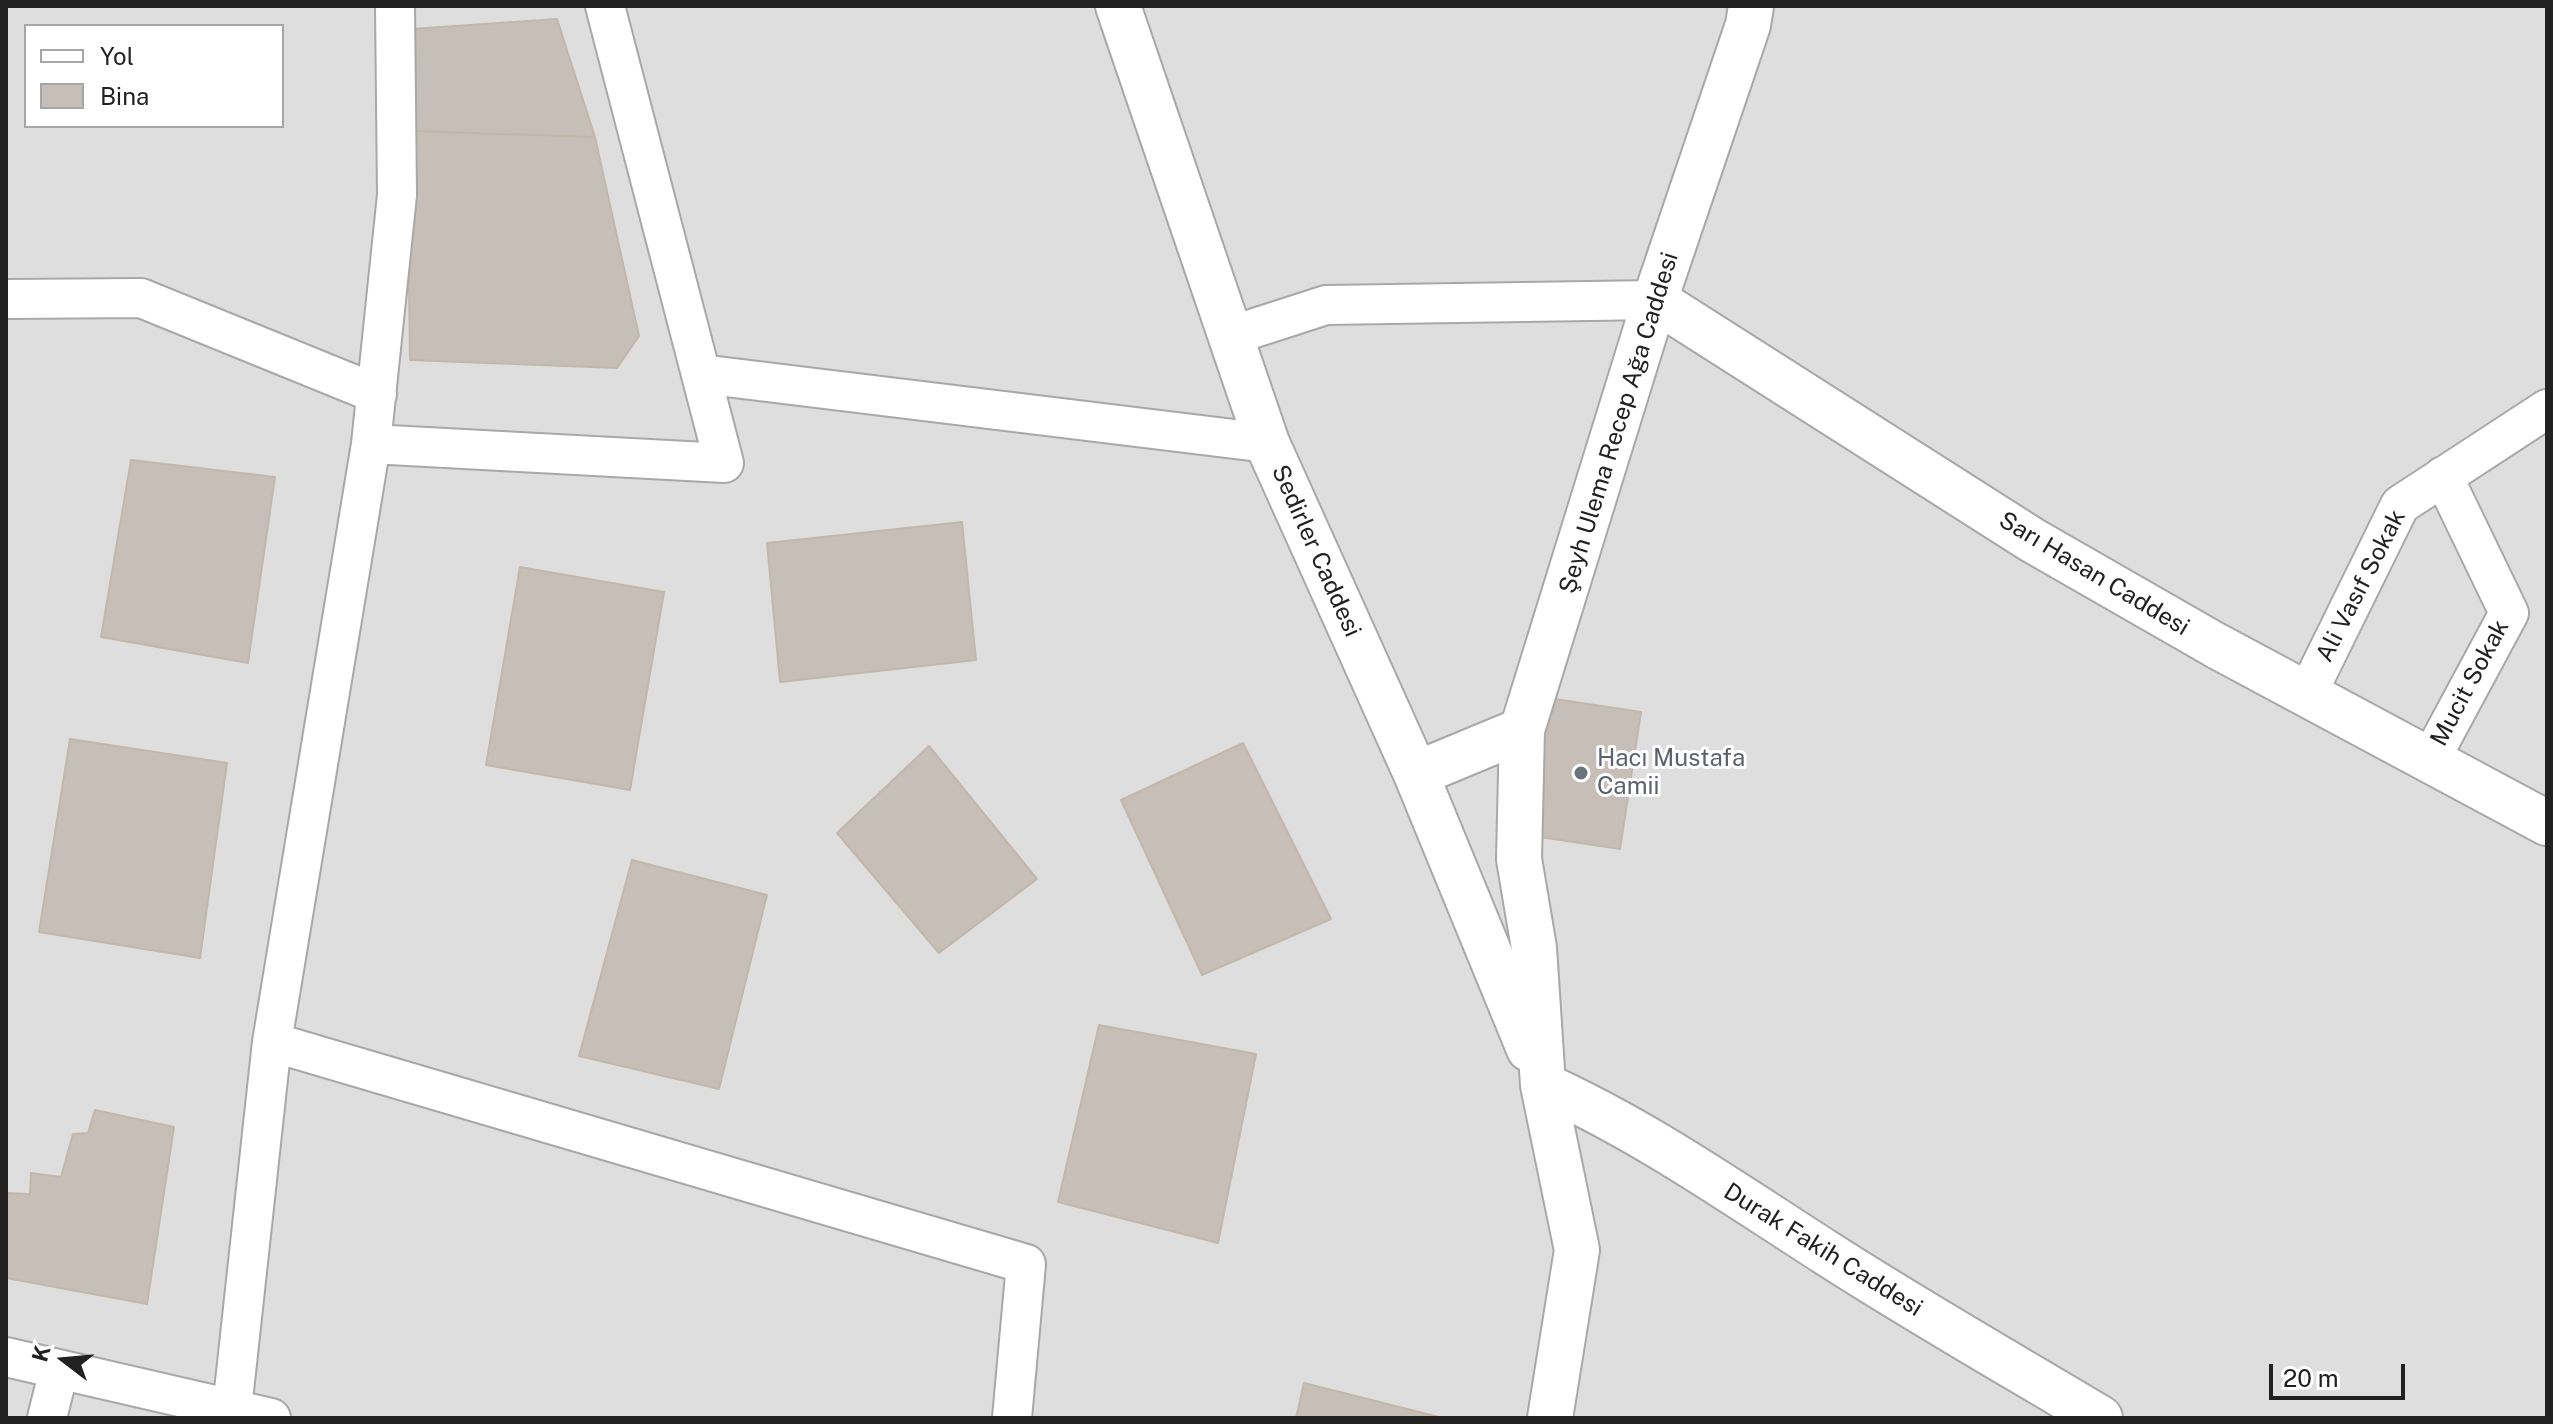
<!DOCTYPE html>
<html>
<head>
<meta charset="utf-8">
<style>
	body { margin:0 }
	#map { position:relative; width:2553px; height:1424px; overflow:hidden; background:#f1efe8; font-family:"Public Sans",sans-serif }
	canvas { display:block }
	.frame { position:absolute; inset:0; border:8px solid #212121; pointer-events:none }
	.legend { position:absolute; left:24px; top:24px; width:260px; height:104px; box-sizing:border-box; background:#fff; border:2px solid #a6a6a6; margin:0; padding:10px 14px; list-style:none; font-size:24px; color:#212121 }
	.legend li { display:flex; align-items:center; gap:16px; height:40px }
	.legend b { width:40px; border:2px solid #a6a6a6 }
	.north { position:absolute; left:24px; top:1320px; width:80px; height:80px; -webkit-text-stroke:6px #fff; paint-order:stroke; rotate:286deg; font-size:22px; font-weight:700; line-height:32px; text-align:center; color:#212121 }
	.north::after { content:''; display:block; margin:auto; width:28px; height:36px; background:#212121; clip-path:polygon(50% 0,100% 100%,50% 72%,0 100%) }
	.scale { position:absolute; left:2269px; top:1364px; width:136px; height:36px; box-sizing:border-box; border:4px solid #212121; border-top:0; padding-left:10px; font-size:24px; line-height:28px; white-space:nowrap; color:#212121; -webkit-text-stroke:6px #fff; paint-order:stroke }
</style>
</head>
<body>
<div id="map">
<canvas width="2553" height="1424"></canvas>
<div class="frame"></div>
<ul class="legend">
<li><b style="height:10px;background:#fff"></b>Yol</li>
<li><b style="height:22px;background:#c6beb7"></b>Bina</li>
</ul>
<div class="north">K</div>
<div class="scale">20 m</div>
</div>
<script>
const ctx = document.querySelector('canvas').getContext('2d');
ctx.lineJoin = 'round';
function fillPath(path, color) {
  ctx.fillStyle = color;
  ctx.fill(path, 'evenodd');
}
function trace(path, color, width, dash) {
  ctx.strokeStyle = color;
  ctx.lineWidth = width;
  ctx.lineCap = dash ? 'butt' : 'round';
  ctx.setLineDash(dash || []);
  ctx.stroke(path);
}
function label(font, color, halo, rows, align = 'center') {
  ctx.font = font + ' "Public Sans",sans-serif';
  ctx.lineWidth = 6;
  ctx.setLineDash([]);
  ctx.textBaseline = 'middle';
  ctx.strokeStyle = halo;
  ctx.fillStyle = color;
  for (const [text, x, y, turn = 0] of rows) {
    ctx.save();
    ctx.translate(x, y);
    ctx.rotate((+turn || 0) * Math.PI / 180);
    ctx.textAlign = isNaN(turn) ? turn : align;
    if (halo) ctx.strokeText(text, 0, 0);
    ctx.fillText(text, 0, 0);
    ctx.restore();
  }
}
const residential = new Path2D(`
	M6 6H2547V1418H6ZM26 26H282V126H26Z`);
const building = new Path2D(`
	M557 19 595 137 411 131V29Z
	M411 131 595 137 639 336 617 368 410 360 408 219Z
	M131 460 275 477 248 663 101 637Z
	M962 522 976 660 780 682 767 543Z
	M520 567 664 592 630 790 486 765Z
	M1542 697 1641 712 1620 849 1520 834Z
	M70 739 227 763 200 958 39 932Z
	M1243 743 1331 919 1202 975 1121 800Z
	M929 746 1037 879 939 953 837 833Z
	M632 860 767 895 719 1089 579 1056Z
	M1099 1025 1256 1054 1218 1243 1058 1202Z
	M95 1110 174 1127 147 1304 6 1278V1193L30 1194 31 1173 61 1177 73 1134 88 1133Z
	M1304 1383 1443 1418H1296Z`);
const minor = new Path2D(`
	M6 299 141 298 377 394
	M1230 336 1326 305 1655 300
	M701 374 1267 443
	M371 444 724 463 605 6
	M2307 694 2400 505 2547 409
	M2430 760 2509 613 2443 476
	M272 1042 1026 1264 1012 1418
	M6 1357 271 1418
	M232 1409 272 1042 371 444 397 195 395 6
	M47 1418 59 1370`);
const tertiary = new Path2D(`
	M1118 6 1267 443 1416 774 1529 1049
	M1655 300 2032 540 2215 645 2547 823
	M1416 774 1522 730
	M1543 1085C1643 1130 1733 1193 1825 1252 1915 1310 2008 1363 2100 1418
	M1550 1418 1577 1250 1543 1085 1534 948 1519 859 1522 730 1655 300 1748 25 1751 6`);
const markers = [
	[1581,773,8,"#6b7280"]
];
const streetNames = [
	["Şeyh Ulema Recep Ağa Caddesi",1619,423,-73],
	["Sedirler Caddesi",1316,551,66],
	["Sarı Hasan Caddesi",2094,574,31],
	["Ali Vasıf Sokak",2361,586,-63],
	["Mucit Sokak",2470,683,-62],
	["Durak Fakih Caddesi",1823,1250,32]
];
const worshipNames = [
	["Hacı Mustafa",1597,759],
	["Camii",1597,787]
];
fillPath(residential, '#dfdede');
fillPath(building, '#c6beb7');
trace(building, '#c3b7aa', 2);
trace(minor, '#a8a8a8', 42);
trace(tertiary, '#a8a8a8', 48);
trace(minor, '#fff', 38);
trace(tertiary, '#fff', 44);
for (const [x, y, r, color] of markers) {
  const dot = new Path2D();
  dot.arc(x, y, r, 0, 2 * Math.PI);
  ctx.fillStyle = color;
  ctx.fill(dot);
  trace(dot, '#fff', 3);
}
label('24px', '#212121', '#fff', streetNames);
label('24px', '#5b616d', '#fff', worshipNames, 'left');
</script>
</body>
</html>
